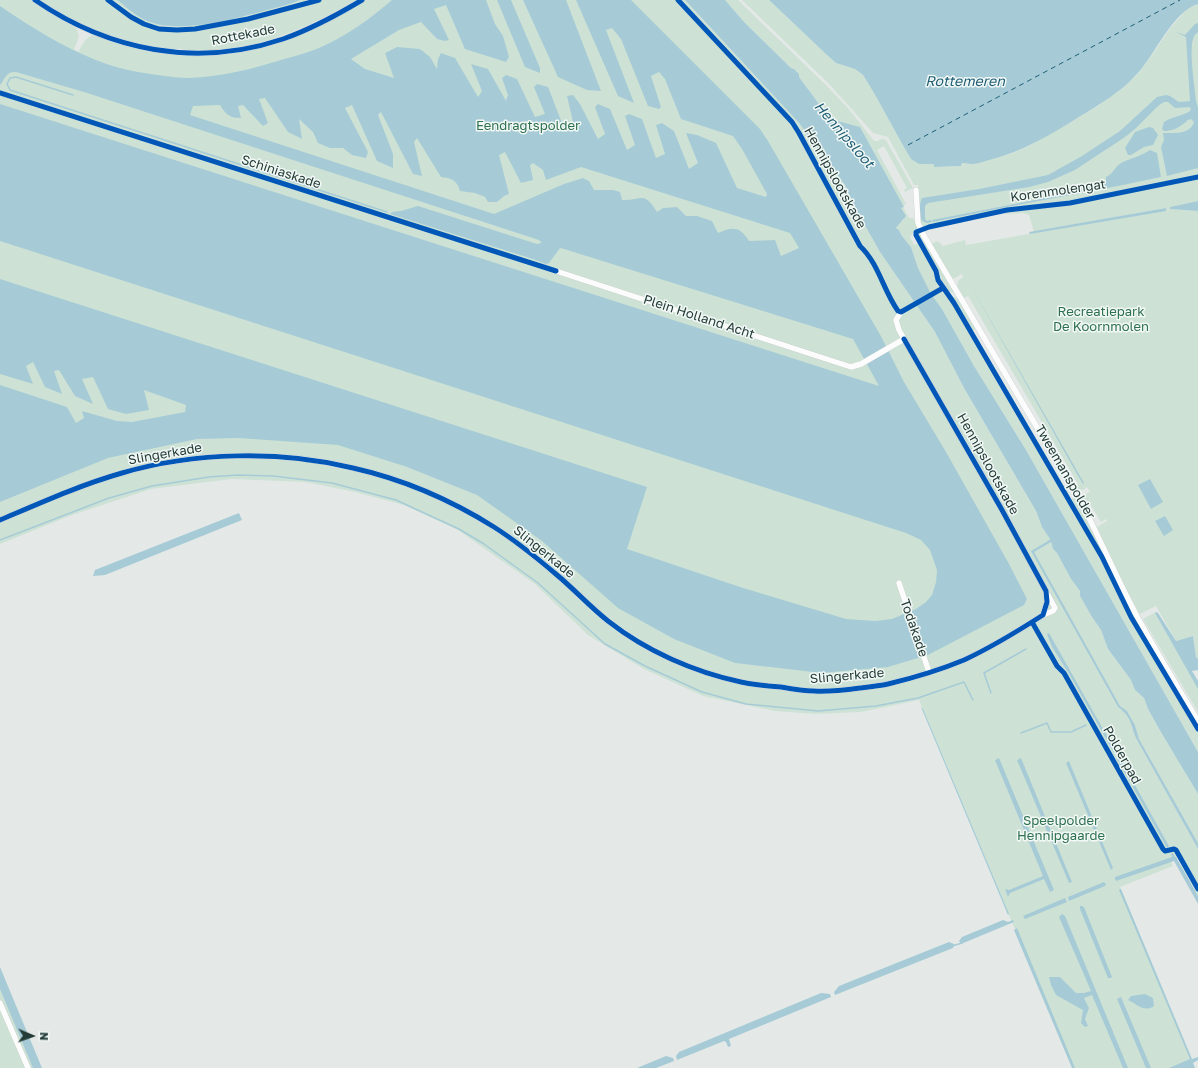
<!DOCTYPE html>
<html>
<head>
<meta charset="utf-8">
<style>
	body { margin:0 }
	#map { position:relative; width:1198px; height:1068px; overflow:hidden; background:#e4e9e7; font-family:"Golos Text",sans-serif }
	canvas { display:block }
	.north { position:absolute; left:12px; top:1016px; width:40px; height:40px; -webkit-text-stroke:3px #f2f8f6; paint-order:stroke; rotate:92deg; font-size:11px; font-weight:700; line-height:16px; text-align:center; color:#233c37 }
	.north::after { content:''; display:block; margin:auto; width:14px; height:18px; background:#233c37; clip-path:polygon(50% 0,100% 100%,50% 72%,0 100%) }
</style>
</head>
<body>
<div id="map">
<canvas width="1198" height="1068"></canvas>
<div class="north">N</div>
</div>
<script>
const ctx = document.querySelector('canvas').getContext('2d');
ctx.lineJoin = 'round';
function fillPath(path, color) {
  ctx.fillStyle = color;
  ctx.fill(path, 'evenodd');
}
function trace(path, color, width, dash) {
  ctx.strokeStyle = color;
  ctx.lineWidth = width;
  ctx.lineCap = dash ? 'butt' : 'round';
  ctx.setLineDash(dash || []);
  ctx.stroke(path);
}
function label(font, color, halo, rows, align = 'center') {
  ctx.font = font + ' "Golos Text",sans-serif';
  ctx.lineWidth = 3;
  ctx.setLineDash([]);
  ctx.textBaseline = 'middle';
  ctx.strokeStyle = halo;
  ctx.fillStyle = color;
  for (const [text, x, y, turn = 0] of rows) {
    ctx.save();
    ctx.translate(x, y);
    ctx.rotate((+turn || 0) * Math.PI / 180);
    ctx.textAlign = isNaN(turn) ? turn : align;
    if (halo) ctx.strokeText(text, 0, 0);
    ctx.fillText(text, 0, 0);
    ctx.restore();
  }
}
const green = new Path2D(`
	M0 0H31L72 25C82 32 79 39 74 49L78 52C83 44 85 37 94 35L125 46 162 53 184 55 249 50 349 11 366 0H676L790 123 798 134 859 246 871 260 896 313 901 310 897 307 873 259 861 245 800 133 792 121 680 0H685L799 123 835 172 845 185 854 206 880 252 935 332 964 388 1036 511 1042 527 1050 539 1048 541 1034 550 1035 551 1051 542 1053 549 1057 553 1071 579 1080 591V596L1092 617 1101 630 1108 649 1131 680 1135 690 1144 698 1148 709 1162 734 1198 794V843L1139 739 1135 725 1127 711 1120 706 1075 628H1074L1118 707C1133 718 1130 726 1137 740L1198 849V896L1177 857H1172L1169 858 1173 866 1120 887 1192 1060 1173 1068H1073L919 700 861 712 815 714 775 711 703 696 644 669 588 635 535 584 458 530 404 505 355 492 305 482 232 479 151 489 72 515 0 544ZM1053 640 1114 753 1069 674 1052 647 1050 641ZM1120 759 1169 846 1168 848 1118 760Z
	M39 0H117L143 19 153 23 171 26H185L202 24 246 16 300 0H357C286 40 223 63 141 44 131 42 121 40 111 37 86 27 62 14 39 0Z
	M725 0H738L826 85 848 108 874 141H877L882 139 886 140 913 188 905 192 904 190 907 188 884 146 877 150 906 204 903 206 860 127 827 118 822 110V108L799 77V74L794 69 791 68 745 23Z
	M742 0H769L827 55 836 63 855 69 863 75 874 93 905 149 911 159 934 164V167L961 166 962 163 971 164 1013 153 1029 146 1098 106 1120 90 1137 75 1154 52 1171 27 1187 9 1198 4V176L1070 202 1013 208 922 227 919 220 918 185H914L888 137 873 133 849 106 828 83Z
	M1198 179V201L1170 207 1171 209 1198 211V659L1196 657 1193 636 1176 641 1156 606 1140 614H1138L1106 551 1097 527 1107 521 1106 519 1101 522 1089 502 1083 500 1082 496 1090 492 1087 487 1083 490 1077 489 1075 486 1078 484 968 296 964 298 957 287 958 281 963 277 962 274 953 279 950 277 931 244 937 241 940 243 943 246 965 240 966 245 1165 210V208L1034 232 1029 215 1023 213 1006 214 1004 212 1054 207Z
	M903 207 909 218H913L919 229 914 231 910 237 914 245 919 243C924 252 941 279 938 289L930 293 918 268 911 247 902 236 899 230 896 228 904 219 901 208Z
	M920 232 957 294 946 290 942 284 938 272 917 235V233Z
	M941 291 945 293 952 303 1068 501 1076 496 1198 723V752L1026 450 974 366 942 309 932 296Z
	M950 295 959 299 977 328 973 331 1070 496 1068 497Z
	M1156 612 1155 613 1189 672 1198 685V712L1143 619Z
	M0 985 35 1068H0Z`);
const water = new Path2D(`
	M117 0H300C291 4 281 6 271 9 239 18 185 33 153 23 138 19 128 8 117 0Z
	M392 0H486L495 24 503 36 509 57 506 62 465 49 446 5 434 9 449 40 445 41 437 39 421 22 399 30 351 59 365 69 394 78 385 53 397 47 420 49 430 57 437 69 438 59 441 53 455 58 478 97 482 91 471 64 488 69 506 101 508 95 502 78 506 75 517 79 535 117 545 114 534 87 537 84 548 87 564 128 574 126 567 96 573 95 580 104 598 139 605 134 595 107 598 104 610 109 627 150 635 145 625 116 629 114 642 119 656 158 665 154 656 125 662 123 674 131 689 169 698 163 686 133 697 135 716 143 737 188 766 197 767 194 742 149 733 136 681 119 665 79 659 72 651 76 661 107 659 109 648 106 621 39 612 28 606 30 634 103 618 96 576 0H631L760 129 768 141 882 338 904 382 946 452 1009 564 1027 599 1024 605 928 655 888 667 822 673 735 663 674 639 618 608 542 541 477 495 407 467 338 445 239 438 197 439 108 458 0 502V385L67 407 76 423 84 418 82 411 117 421 132 422 185 412 186 405 144 390 149 410 126 414 108 409 93 377 82 379 93 404 75 396 59 370 54 371 62 394 45 387 33 362 26 366 33 384 0 374V279L647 487 627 549 740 587 846 619 875 621 892 619 916 609 926 602 932 595 936 582 937 570 930 550 921 540 906 533 0 241V104L879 386 853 339 564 249 560 248 549 263 546 264 533 259 390 214 392 212 401 211 418 206 537 244 541 243V242L539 240 84 92 16 72C6 71 5 79 0 85V6C35 30 79 57 120 68 135 72 150 74 165 76 173 77 181 78 189 78 220 77 252 69 281 60 294 56 307 53 319 48 345 37 370 19 392 0ZM265 98 288 132 302 139 299 119 313 132 318 143 330 148H343L352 155 366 158 368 152 345 108 352 105 377 161 393 168V154L378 115 381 112 413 174 422 176 414 142 417 138 441 177C451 178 457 180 460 191L475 193 485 197 488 202H497L504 196 509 194 499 155 505 152 521 183 533 180 530 165 533 163 543 170 546 180 581 167 790 233 799 248 781 256 775 240 749 241C740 227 734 226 718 233L712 221 697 216H686L677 207 663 208 657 212C643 190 643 201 622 200L620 192 613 190H594L589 181 583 178 564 184 494 214 190 115 193 106 220 105C226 115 230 118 241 118L238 106 243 105 263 126 268 123 259 99Z
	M497 0H511L540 68V73L525 67Z
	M523 0H566L601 91 587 90 558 77Z
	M685 0H725L745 23 791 68 794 69 799 74V77L822 108V110L827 118 860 127 904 207 901 208 906 216 896 228 899 230 902 236 911 247 918 268 931 294 942 309 974 366 1026 450 1198 752V794L1162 734 1148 709 1144 698 1135 690 1131 680 1108 649 1101 630 1092 617 1080 596V591L1071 579 1057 553 1053 549 1051 542 1034 552 1120 706 1127 711 1135 725 1139 739 1198 843V849L1137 740C1130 726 1133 718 1118 707L1031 551 1048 541 1050 539 1042 527 1036 511 964 388 935 332 880 252 854 206 845 185 835 172 799 123Z
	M769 0H1198V4C1173 11 1155 55 1137 74 1121 92 1099 105 1079 117 1050 135 1022 152 989 160 983 162 976 164 971 164 968 164 965 163 962 163L961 166 934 167V164H919L911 159 905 149 874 93 863 75 855 69 836 63 827 55Z
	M1198 23V32C1197 33 1194 35 1194 37 1188 47 1195 88 1196 101L1198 108V168L1167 176 1161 147 1164 140 1163 133C1174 133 1190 135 1194 122L1191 119C1186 120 1187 122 1183 124 1177 129 1171 131 1164 131L1162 129 1164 122C1172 116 1185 116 1191 110L1190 107 1175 108 1168 102H1164L1158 106 1135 129 1125 137 1075 170 1048 182 1029 187 928 203 925 206V217L926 221 931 220 932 222 927 223 922 221C919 215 919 204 922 198L979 189 1048 175 1082 156 1120 131 1157 97 1166 95 1170 96 1179 102 1190 101 1186 37 1176 32 1185 35 1195 24Z
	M1149 127 1153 128 1158 135 1153 145 1144 147 1131 155H1128L1125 148 1135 132Z
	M1150 150 1157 153 1161 177 1118 186 1007 207 933 222 932 220 1030 201 1103 184 1106 183V177C1114 174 1115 165 1123 162 1132 158 1141 156 1150 150Z
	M1198 201V211L1170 209V207Z
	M1166 208V211L1030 234 1029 232Z
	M967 279 1084 483 1083 484 1073 467Z
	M1150 479 1163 502 1151 509 1138 485Z
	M239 513 242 520 105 575 93 576 95 570Z
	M1165 516 1173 530 1164 536 1155 521Z
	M1156 612 1158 613 1176 641 1193 636 1196 657 1198 659V670L1192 671 1198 681V689L1155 613Z
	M1049 633 1116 752 1114 753 1069 674 1052 647 1047 634Z
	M921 707 923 709 1009 914 1008 915Z
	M999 758 1054 890 1050 892 1044 879 1010 893 1008 897 1005 889 1009 890 1043 876 995 760Z
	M1021 758 1072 882 1069 883 1017 760Z
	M1120 758 1169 846 1167 848 1117 759Z
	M1069 761 1113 868 1111 870 1066 763Z
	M1173 853 1175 857H1176L1198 896V904L1174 861 1116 881 1115 879V877L1172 857 1171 854Z
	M1104 882 1106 884 1105 886 1069 901 1068 897Z
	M1120 889H1121L1192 1059 1198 1057V1060L1193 1063 1195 1068H1169L1190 1059 1119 890Z
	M1065 898 1067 902 1025 919 1023 916Z
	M1080 906H1082L1084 907 1112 977 1111 978H1108L1080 909Z
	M1062 914 1065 916 1128 1068H1123L1092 995 1084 998 1089 1008 1085 1019 1088 1026 1085 1027 1081 1023 1083 1010 1056 995 1051 985 1049 977H1060L1076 993H1084L1091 991 1059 917Z
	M1003 920 1008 922 1013 920 1014 922 961 944 959 941 962 937Z
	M1017 928 1075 1068H1072L1014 930Z
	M949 942 954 944 953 948 835 995 834 992 839 986Z
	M0 967 42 1068H33L0 989Z
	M821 993 830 994 831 997 729 1039 731 1046 728 1047 726 1042 724 1041 677 1060 676 1056 679 1052Z
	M1145 994 1153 998 1154 1006C1144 1013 1137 1004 1128 1000L1131 996Z
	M1121 997 1151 1068H1146L1117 999Z
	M666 1056 673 1058 674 1061 656 1068H637Z`);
const stream = new Path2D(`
	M73 95 16 77 10 78 7 84 10 90 387 212
	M0 540 109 498 152 486 209 477 238 475 273 476 332 483 396 500 459 529 484 544 538 583 605 644 645 666 702 692 746 704 818 711 876 706 918 698 964 682 973 700
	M991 693 984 673 1026 649
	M1021 733 1047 723 1051 732H1071L1086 725
	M952 946 962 943`);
const ferry = new Path2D(`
	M908 145 1180 0`);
const minor = new Path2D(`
	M35 0C109 51 197 68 283 39 311 29 337 15 362 0
	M916 190 918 223 924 236 1077 495C1099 535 1116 578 1138 618 1157 653 1178 687 1198 721
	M556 271 851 367 861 364 904 339
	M0 520C40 503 80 485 122 473 194 452 280 450 353 468 402 479 451 500 494 527 516 541 537 558 557 575 575 590 590 607 608 621 646 651 694 672 741 682 754 685 767 686 781 687 792 689 803 691 814 691 829 692 845 690 860 688 869 687 879 686 888 684 913 678 940 670 964 660 990 648 1018 631 1043 615L1047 602 1046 591 1002 510 899 330 896 320 901 312
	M899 583 929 672
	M1043 615 1053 611 1055 608 1048 595
	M0 1003 28 1068`);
const cycleway = new Path2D(`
	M35 0C109 51 197 68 283 39 311 29 337 15 362 0
	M108 0 131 17 144 24 159 29 177 30 195 29 248 19 319 0
	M678 0 792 122 799 133 860 246C879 264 883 290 898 311L901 312 943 288
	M0 93 556 271
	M1198 177 1070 203 1007 210 929 227 916 232V235L936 271 938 280 954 303 1102 557 1131 617 1198 729
	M0 520C40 503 80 485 122 473 194 452 280 450 353 468 402 479 451 500 494 527 516 541 537 558 557 575 575 590 590 607 608 621 646 651 694 672 741 682 754 685 767 686 781 687 792 689 803 691 814 691 829 692 845 690 860 688 869 687 879 686 888 684 913 678 940 670 964 660 990 648 1018 631 1043 615L1047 602 1046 591 1002 510 904 339
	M1032 622 1057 666 1064 673 1163 849 1165 851 1174 849 1176 850 1198 889`);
const streetNames = [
	["Rottekade",243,35,-11],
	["Schiniaskade",281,172,18],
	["Hennipslootskade",835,178,61],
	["Korenmolengat",1058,191,-8],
	["Plein Holland Acht",699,317,18],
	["Slingerkade",165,454,-10],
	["Hennipslootskade",988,464,61],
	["Tweemanspolder",1065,472,60],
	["Slingerkade",544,552,39],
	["Todakade",914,628,71],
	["Slingerkade",847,676,-5],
	["Polderpad",1122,755,61]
];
const parkNames = [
	["Eendragtspolder",528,126],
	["Recreatiepark",1101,312],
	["De Koornmolen",1101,327],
	["Speelpolder",1061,821],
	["Hennipgaarde",1061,836]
];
const waterNames = [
	["Rottemeren",965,82],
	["Hennipsloot",844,135,49]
];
fillPath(green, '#cde2d5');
fillPath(water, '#a6cbd6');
trace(stream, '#a6cbd6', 1.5);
trace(ferry, '#1f5e75', 1, [5, 4]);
trace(minor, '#c1c6c4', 6);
trace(minor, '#fbfcfb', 5.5);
trace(cycleway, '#0057b8', 5);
label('13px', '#233c37', '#f2f8f6', streetNames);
label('13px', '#2e714f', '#f2f8f6', parkNames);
label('italic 14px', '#1f5e75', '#f2f8f6', waterNames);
</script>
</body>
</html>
